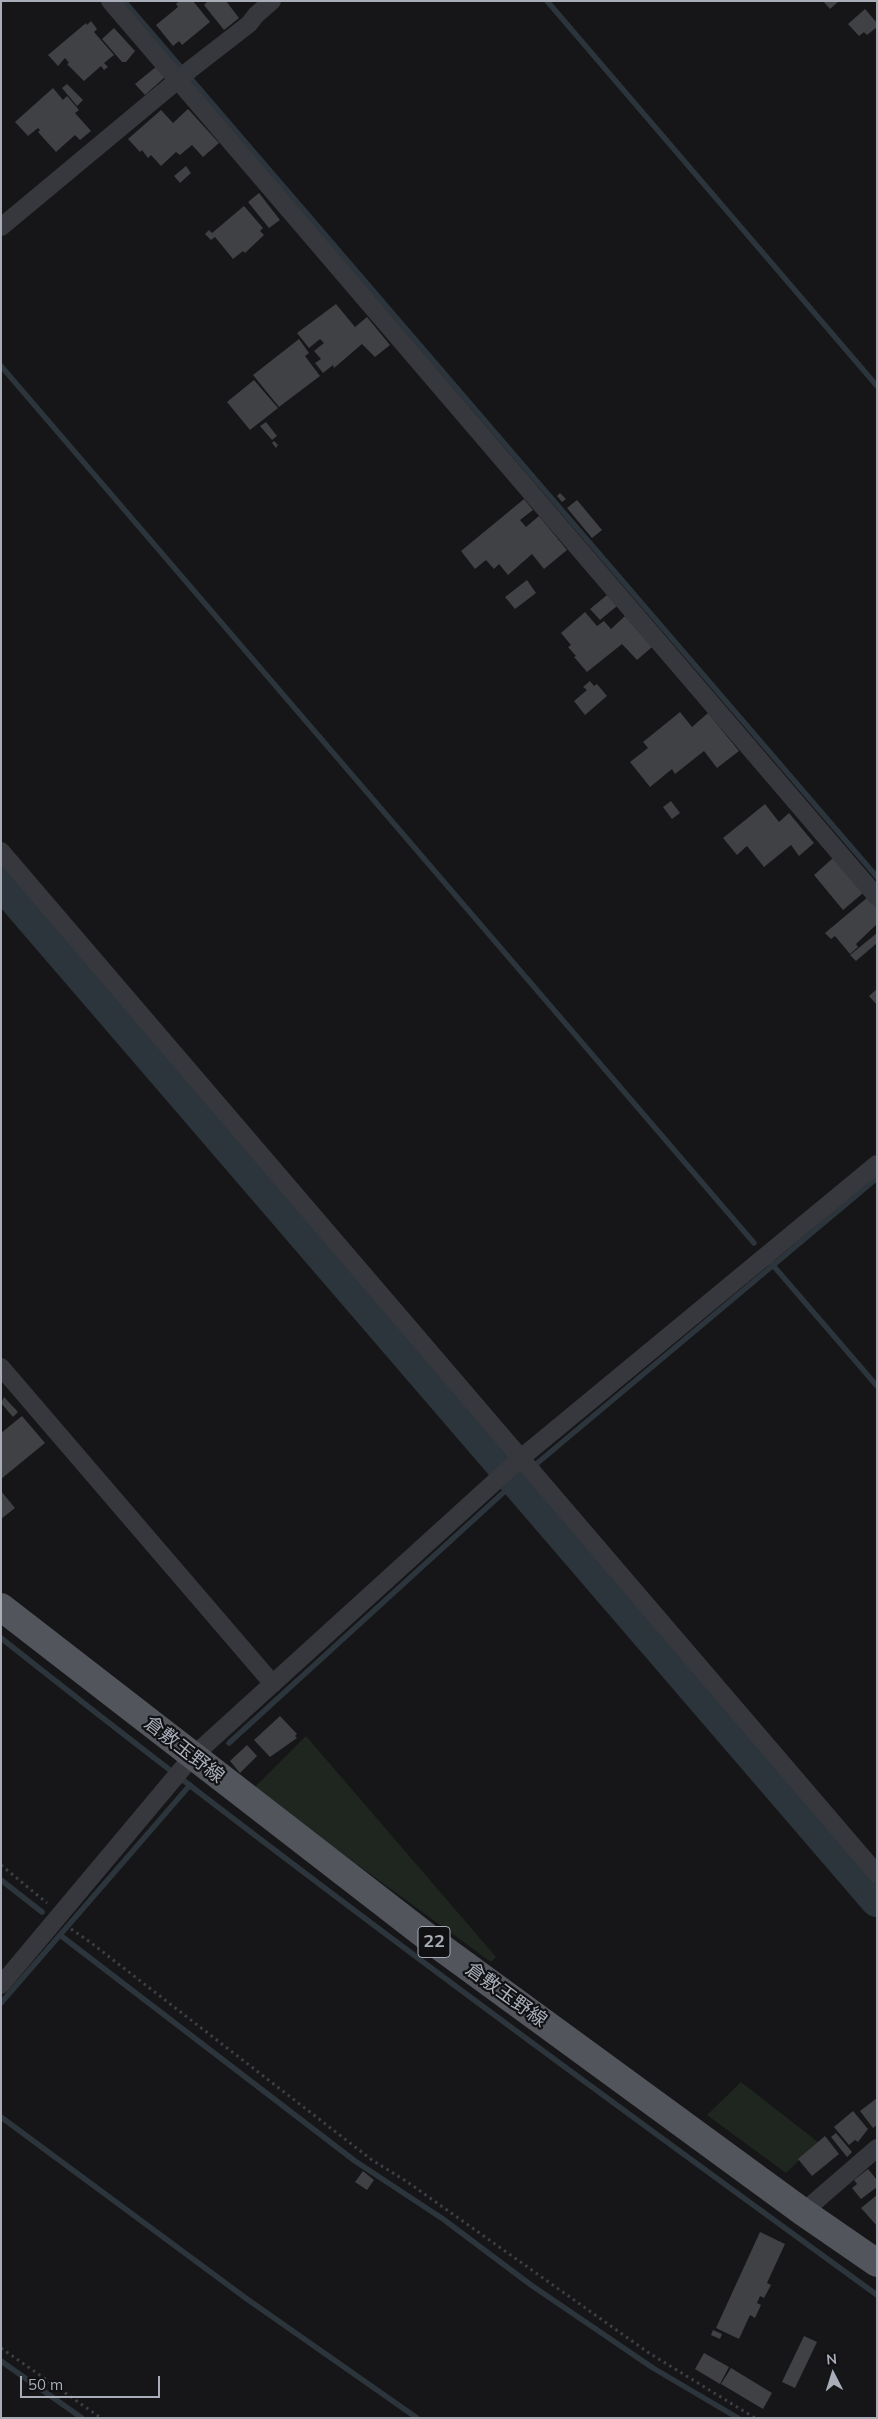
<!DOCTYPE html>
<html>
<head>
<meta charset="utf-8">
<style>
	body { margin:0 }
	#map { position:relative; width:878px; height:2419px; overflow:hidden; background:#161618; font-family:Mulish,sans-serif }
	canvas { display:block }
	.frame { position:absolute; inset:0; border:2px solid #a8adb8; pointer-events:none }
	.north { position:absolute; left:808px; top:2349px; width:50px; height:50px; -webkit-text-stroke:4px #111113; paint-order:stroke; rotate:355deg; font-size:14px; font-weight:700; line-height:20px; text-align:center; color:#a8adb8 }
	.north::after { content:''; display:block; margin:auto; width:18px; height:22px; background:#a8adb8; clip-path:polygon(50% 0,100% 100%,50% 72%,0 100%) }
	.scale { position:absolute; left:20px; top:2376px; width:140px; height:22px; box-sizing:border-box; border:2px solid #a8adb8; border-top:0; padding-left:6px; font-size:15px; line-height:18px; white-space:nowrap; color:#a8adb8; -webkit-text-stroke:4px #111113; paint-order:stroke }
</style>
</head>
<body>
<div id="map">
<canvas width="878" height="2419"></canvas>
<div class="frame"></div>
<div class="north">N</div>
<div class="scale">50 m</div>
</div>
<script>
const ctx = document.querySelector('canvas').getContext('2d');
ctx.lineJoin = 'round';
function fillPath(path, color) {
  ctx.fillStyle = color;
  ctx.fill(path, 'evenodd');
}
function trace(path, color, width, dash) {
  ctx.strokeStyle = color;
  ctx.lineWidth = width;
  ctx.lineCap = dash ? 'butt' : 'round';
  ctx.setLineDash(dash || []);
  ctx.stroke(path);
}
function label(font, color, halo, rows, align = 'center') {
  ctx.font = font + ' Mulish,"Noto Sans JP",sans-serif';
  ctx.lineWidth = 4.5;
  ctx.setLineDash([]);
  ctx.textBaseline = 'middle';
  ctx.strokeStyle = halo;
  ctx.fillStyle = color;
  for (const [text, x, y, turn = 0] of rows) {
    ctx.save();
    ctx.translate(x, y);
    ctx.rotate((+turn || 0) * Math.PI / 180);
    ctx.textAlign = isNaN(turn) ? turn : align;
    if (halo) ctx.strokeText(text, 0, 0);
    ctx.fillText(text, 0, 0);
    ctx.restore();
  }
}
const green = new Path2D(`
	M306 1736 496 1957 491 1962 307 1828 255 1787Z
	M741 2082 818 2142 786 2173 707 2115Z`);
const stream = new Path2D(`
	M124 1 877 877
	M547 1 877 386
	M1 366 754 1243
	M771 1263 877 1386
	M1 1638C287 1865 581 2080 877 2295
	M229 1743 516 1481 877 1178
	M1 1880 42 1912
	M60 1935 355 2161 443 2219 531 2285 653 2368 738 2418
	M1 2003 190 1785
	M1 2117 247 2299 417 2418
	M1 2361 82 2418`);
const river = new Path2D(`
	M1 882 877 1900`);
const building = new Path2D(`
	M179 1H193L210 22 182 45 179 41 173 46 156 25 178 7 176 4Z
	M208 1H226L239 18 224 30 204 5Z
	M823 1H839L830 9Z
	M865 9 877 23V27L867 35 864 32 859 36 848 24Z
	M91 21 97 29 94 32 114 55 104 63 108 67 104 70 101 66 84 81 67 64 69 63 65 58 58 66 48 55 86 23 87 25Z
	M114 28 135 51 126 62H122L102 39Z
	M157 66 165 77 145 95 135 84Z
	M67 84 83 100 77 106 62 88Z
	M53 88 63 100 67 96 79 110 75 113 91 131 80 140 75 135 56 152 38 132 40 130 38 128 28 136 15 122Z
	M188 109 219 143 203 157 192 145 180 155 176 152 161 166 151 155 148 158 142 150 140 152 128 139 161 110 173 123Z
	M186 166 191 173 180 183 174 176Z
	M259 193 280 220 269 228 248 202Z
	M244 206 263 228 260 231 264 235 245 253 243 251 233 259 215 237 211 240 205 234 209 230 212 233Z
	M336 304 355 327 367 317 390 345 375 357 362 344 334 368 333 365 323 373 315 363 321 359 314 351 324 343 320 339 309 348 297 333Z
	M299 339 309 353 305 356 320 376 279 407 253 375Z
	M254 380 278 408 250 430 227 402Z
	M266 422 277 436 272 440 260 426Z
	M274 441 278 445 276 448 272 443Z
	M560 493 566 499 562 502 557 496Z
	M524 499 533 510 520 520 526 527 539 516 567 550 544 569 532 554 508 575 499 564 494 569 486 560 475 569 461 551Z
	M577 500 602 530 592 538 567 508Z
	M527 580 536 593 515 609 505 597Z
	M607 595 617 606 600 620 590 609Z
	M585 612 597 626 604 621 611 629 625 616 652 647 637 660 622 644 587 672 574 657 576 656 568 647 571 645 561 633Z
	M590 681 594 686 597 684 607 696 585 715 574 701 587 690 583 687Z
	M680 712 692 727 708 713 739 751 717 768 704 751 675 774 672 769 650 787 630 762 648 748 643 742Z
	M671 801 680 813 672 819 663 807Z
	M765 804 779 822 789 813 814 843 799 856 791 845 764 867 747 846 737 855 723 838Z
	M833 858 863 893 843 910 814 875Z
	M868 897 877 908V924L856 944 858 947 850 954 835 936 831 939 825 933Z
	M877 933V943L856 961 850 955Z
	M877 989V1005L869 996Z
	M4 1397 18 1412 13 1417 1 1403Z
	M22 1416 45 1443 1 1479V1433Z
	M1 1491 15 1508 1 1519Z
	M280 1716 297 1734 295 1736 297 1738 270 1757 254 1740Z
	M247 1745 257 1756 240 1773 230 1761Z
	M877 2098V2125L873 2128 860 2111Z
	M853 2111 868 2129 858 2142 855 2140 849 2145 834 2127Z
	M836 2133 852 2152 847 2157 831 2137Z
	M825 2136 839 2154 812 2176 798 2159Z
	M868 2169 877 2180V2187L861 2199 852 2188 857 2184 854 2180Z
	M363 2171 374 2180 367 2190 355 2182Z
	M877 2195V2226L861 2208Z
	M760 2232 785 2244 767 2283 771 2285 764 2298 760 2296 757 2303 761 2305 755 2318 750 2315 739 2339 716 2328Z
	M713 2330 722 2334 720 2339 711 2335Z
	M804 2336 817 2342 795 2388 782 2382Z
	M704 2353 729 2367 720 2384 695 2369Z
	M731 2368 772 2393 763 2409 721 2384Z`);
const path = new Path2D(`
	M1 1865 47 1903
	M71 1929 90 1942 372 2160 406 2181 649 2353 755 2418
	M1 2348 101 2418`);
const street = new Path2D(`
	M110 1 877 897
	M1 227 191 69 249 24 256 15 272 1
	M1 851 877 1874
	M1 1367 273 1684
	M1 1985 192 1757 521 1458 877 1164
	M803 2212 877 2148`);
const primary = new Path2D(`
	M1 1607 435 1943 803 2212 877 2263`);
const shields = [
	[434,1942,32]
];
const shieldNames = [
	["22",434,1942]
];
const streetNames = [
	["倉敷玉野線",184,1750,38],
	["倉敷玉野線",506,1995,36]
];
fillPath(green, '#1e261f');
trace(stream, '#2c353c', 5.5);
trace(river, '#2c353c', 34);
fillPath(building, '#404145');
trace(path, '#3d3f44', 3, [2.5, 4]);
trace(street, '#37383d', 18);
trace(primary, '#53555c', 28);
for (const [x, y, w] of shields) {
  const box = new Path2D();
  box.roundRect(x - w / 2, y - 15.5, w, 31, 4);
  ctx.fillStyle = '#111113';
  ctx.fill(box);
  trace(box, '#a8adb8', 1);
}
label('bold 18px', '#a8adb8', null, shieldNames);
label('19px', '#a8adb8', '#111113', streetNames);
</script>
</body>
</html>
